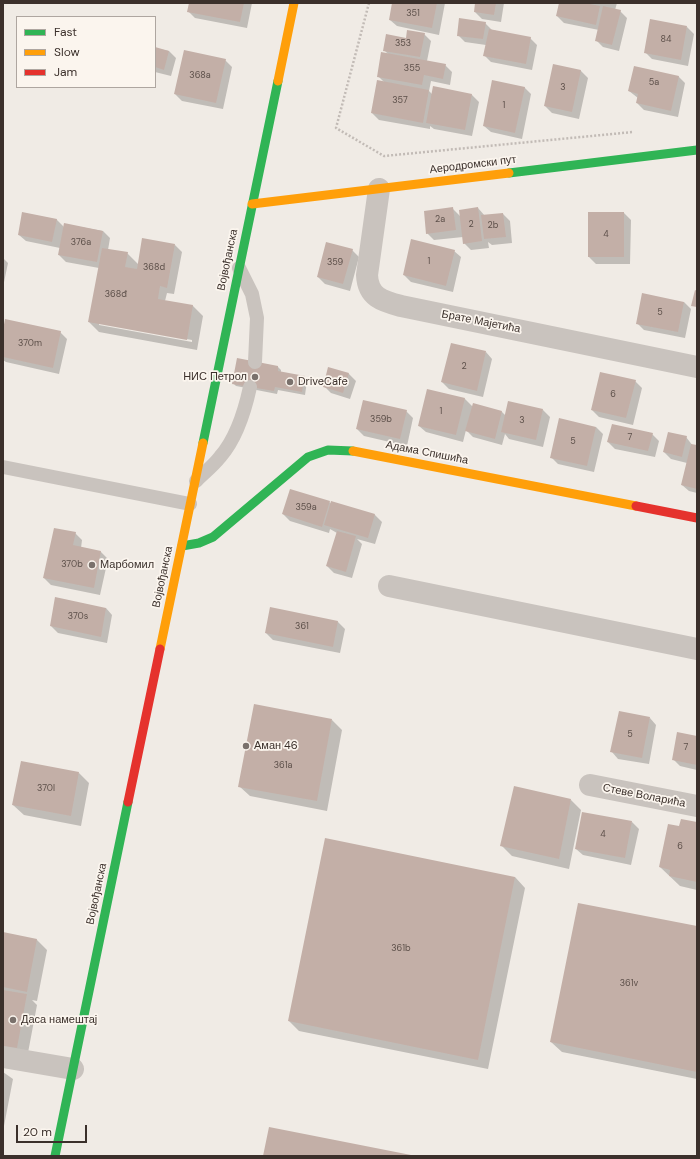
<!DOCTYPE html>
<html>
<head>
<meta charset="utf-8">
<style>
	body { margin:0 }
	#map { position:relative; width:700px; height:1159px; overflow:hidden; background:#f0ebe5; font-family:"DM Sans",sans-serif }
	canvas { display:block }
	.frame { position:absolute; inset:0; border:4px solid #3b302b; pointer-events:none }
	.legend { position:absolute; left:16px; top:16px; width:140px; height:72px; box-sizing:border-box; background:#fbf5ee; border:1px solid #aea6a0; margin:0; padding:5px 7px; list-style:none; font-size:12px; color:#3b302b }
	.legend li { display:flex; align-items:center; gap:8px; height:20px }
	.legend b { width:20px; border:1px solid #aea6a0 }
	.scale { position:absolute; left:16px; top:1125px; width:71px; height:18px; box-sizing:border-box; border:2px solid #3b302b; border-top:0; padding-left:5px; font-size:12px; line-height:14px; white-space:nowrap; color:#3b302b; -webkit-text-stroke:3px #fbf5ee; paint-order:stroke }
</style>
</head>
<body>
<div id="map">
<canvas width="700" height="1159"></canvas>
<div class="frame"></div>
<ul class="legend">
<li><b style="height:5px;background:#30b455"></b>Fast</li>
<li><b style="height:5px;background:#ff9f0a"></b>Slow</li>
<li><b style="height:5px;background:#e5322d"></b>Jam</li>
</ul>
<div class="scale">20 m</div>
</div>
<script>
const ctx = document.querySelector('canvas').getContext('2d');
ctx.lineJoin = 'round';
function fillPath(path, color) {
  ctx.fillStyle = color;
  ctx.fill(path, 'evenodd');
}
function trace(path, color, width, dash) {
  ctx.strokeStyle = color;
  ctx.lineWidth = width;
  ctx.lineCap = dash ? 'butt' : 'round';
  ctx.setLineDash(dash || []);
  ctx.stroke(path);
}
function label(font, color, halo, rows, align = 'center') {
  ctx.font = font + ' "DM Sans",sans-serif';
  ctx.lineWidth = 3.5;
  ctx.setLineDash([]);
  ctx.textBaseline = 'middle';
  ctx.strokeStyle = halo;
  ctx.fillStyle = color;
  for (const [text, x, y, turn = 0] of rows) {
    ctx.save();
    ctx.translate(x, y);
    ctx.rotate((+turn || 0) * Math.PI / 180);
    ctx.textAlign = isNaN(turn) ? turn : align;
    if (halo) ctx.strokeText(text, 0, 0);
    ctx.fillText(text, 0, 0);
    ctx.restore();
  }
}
const shadow = new Path2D(`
	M190 3H252L247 28 195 18 188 11Z
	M393 3H445L439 35 397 26 390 20Z
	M476 3H504L501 22 482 19 475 12Z
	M560 3H617L615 10 620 11 627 18 619 51 603 47 596 40 599 30 564 23 557 16Z
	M485 23 492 30 530 38 537 45 532 70 491 62 484 55 486 45 465 42 458 35Z
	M687 27 694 34 688 66 652 59 645 52Z
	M424 34 431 41 427 61 445 65 452 72 450 85 431 81 429 91 432 94 472 95 479 102 472 136 434 129 430 126V129L379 120 372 113 384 82 378 76 388 54 384 50 406 39Z
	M155 48 169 51 176 58 171 76 155 72Z
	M225 60 232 67 223 109 182 101 175 94Z
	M554 65 581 71 588 78 579 119 552 113 545 106Z
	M678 76 685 83 678 117 644 110 637 103 638 98 629 91Z
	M524 87 531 94 522 139 491 132 484 126Z
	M478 208 485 216 503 214 510 221 512 243 492 245 488 242 489 248 471 250 464 243 463 237 434 240 427 233 453 209 461 217Z
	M624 213 631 220 630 264H596L589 257Z
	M56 219 64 227V224L103 231 110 238 108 250 127 253 138 264 175 245 182 252 174 294 167 293 165 301 193 306 203 316 197 350 99 332 89 322 99 268 66 262 59 255 60 248 26 241 19 235ZM99 323 192 340V342L99 325Z
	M352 250 359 257 350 291 325 284 318 277Z
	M454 251 461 257 453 292 411 282 404 275Z
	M3 258 8 263 3 287Z
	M684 302 691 309 685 338 644 330 637 323Z
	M60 332 67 339 59 374 6 362 3 360V335Z
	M486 352 492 359 483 397 449 389 442 382Z
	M278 367 281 370V373L304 377 307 381 305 395 278 390 277 394 236 386 233 383Z
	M329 368 349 374 356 381 350 399 331 393 324 386Z
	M635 381 642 388 633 425 599 417 592 410Z
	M428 390 465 399 473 407V404L502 412 506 416 543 410 550 417 543 447 509 439 505 434 502 445 473 437 466 430 463 442 426 432 419 426Z
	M406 411 413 418 407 446 364 436 357 429Z
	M596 427 603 434 594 472 558 464 551 457Z
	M652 434 659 441 655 457 615 449 608 442Z
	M686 437 693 446 697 447V493L689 491 682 485 687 463 671 459 664 452Z
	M329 502 332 504V503L375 515 382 522 375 544 357 539 362 544 352 578 334 573 327 566 337 533 330 529 329 533 290 521 283 514Z
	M75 533 82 540 81 548 101 552 108 559 100 595 51 585 44 578Z
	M106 608 112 615 107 643 58 633 51 626Z
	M271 608 338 622 345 629 340 653 273 640 266 633Z
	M650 718 656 725 649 764 618 759 612 752Z
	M332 720 342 730 327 811 250 796 239 786Z
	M697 737V770L680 766 673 759Z
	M79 773 89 783 81 826 24 815 13 805Z
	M571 800 581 810 569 869 512 856 502 846Z
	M632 822 639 829 631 865 583 855 576 849Z
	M697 823V890L680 886 660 867 680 827Z
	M515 877 525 888 488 1069 299 1031 289 1021Z
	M697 927V1079L562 1052 551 1042Z
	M3 933 37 940 47 950 37 1001 32 1000 37 1005 27 1058 3 1054Z
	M3 1072 13 1079 4 1126H3Z`);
const building = new Path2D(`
	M189 3H244L240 22 187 12Z
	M392 3H437L432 28 389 20Z
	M475 3H496L494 15 474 12Z
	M559 3H585L600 6 596 25 556 16Z
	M603 6 621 10 612 45 595 41Z
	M459 18 486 22 483 39 457 36Z
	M650 19 687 26 681 60 644 53Z
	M489 29 531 37 526 64 483 56Z
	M407 30 425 33 420 57 383 51 386 34 406 38Z
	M155 47 169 51 164 70 155 67Z
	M184 50 226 59 216 103 174 94Z
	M381 52 446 64 443 79 424 75 422 85 377 77Z
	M553 64 581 70 572 112 544 106Z
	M634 66 679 76 671 111 636 103 638 94 628 91Z
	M377 80 429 90 423 123 371 113Z
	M492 80 525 87 515 133 483 126Z
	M433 86 472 94 465 130 426 123Z
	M453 207 456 230 426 234 424 211Z
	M478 207 482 241 463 244 459 210Z
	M22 212 57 219 52 242 18 235Z
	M588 212H624V257H588Z
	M503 213 506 237 484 239 481 215Z
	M64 223 103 231 97 262 58 255Z
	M142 238 175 244 167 288 160 286 158 299 193 305 187 340 88 322 102 248 128 252 125 267 137 269Z
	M411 239 455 250 446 286 403 275Z
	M326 242 353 249 343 284 317 277Z
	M695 290 697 291V307L691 306Z
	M642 293 684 302 678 332 636 324Z
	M5 319 61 331 53 368 3 357V330Z
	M451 343 486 351 477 391 441 382Z
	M237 358 278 366V371L305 376 302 392 275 387 274 391 232 384Z
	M328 367 349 373 343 393 323 387Z
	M600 372 636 380 626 418 591 410Z
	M427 389 465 398 456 435 418 426Z
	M363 400 407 410 400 439 356 429Z
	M508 401 543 409 536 440 501 432Z
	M473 403 502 411 495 439 465 431Z
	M559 418 596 427 587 466 550 458Z
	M612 424 653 433 648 451 607 442Z
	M668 432 687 436 682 457 663 452Z
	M691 444 697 445V489L681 485Z
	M290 489 330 501 322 527 282 514Z
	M331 501 375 514 368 538 324 525Z
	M54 528 76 532 73 545 101 551 94 588 43 578Z
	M337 531 356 536 346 572 326 566Z
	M55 597 106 608 101 637 50 626Z
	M270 607 338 621 333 647 265 633Z
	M254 704 332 719 317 801 238 787Z
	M619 711 650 717 642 758 610 752Z
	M677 732 697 736V765L672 760Z
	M21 761 79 772 71 816 12 805Z
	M514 786 571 799 559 859 500 846Z
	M582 812 632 821 625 858 575 849Z
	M681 819 697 822V882L669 876 670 870 659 867 668 824 679 826Z
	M325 838 515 877 478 1060 288 1021Z
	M578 903 697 926V1072L550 1042Z
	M3 932 37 939 27 992 3 987Z
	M3 990 27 994 17 1048 3 1046Z
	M269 1127 411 1155V1156H263Z`);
const path = new Path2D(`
	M369 3 336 128 384 156 633 132`);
const lane = new Path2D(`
	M239 268 252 294 257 318 255 362
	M3 467 190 504
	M196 481C204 473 213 466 220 457 236 439 245 410 250 387`);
const street = new Path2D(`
	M379 189 367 275C368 297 382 301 401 306L697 367
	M389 586 697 649
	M590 785 697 806
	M3 1057 73 1069`);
const fast = new Path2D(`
	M509 173 697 150
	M203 443 278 81
	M182 546 199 543 213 537 308 457 328 450 353 451
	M55 1156 128 802`);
const slow = new Path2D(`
	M278 81 294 3
	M252 204 509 173
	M353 451 636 506
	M160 649 203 443`);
const jam = new Path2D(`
	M636 506 697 518
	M128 802 160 649`);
const markers = [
	[255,377,4,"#7a716c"],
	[290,382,4,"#7a716c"],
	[92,565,4,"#7a716c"],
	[246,746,4,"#7a716c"],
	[13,1020,4,"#7a716c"]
];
const numberNames = [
	["351",413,14],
	["84",666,40],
	["353",403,44],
	["355",412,69],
	["368a",200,76],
	["5a",654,83],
	["3",563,88],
	["357",400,101],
	["1",504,106],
	["2a",440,220],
	["2",471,225],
	["2b",493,226],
	["4",606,235],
	["376a",81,243],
	["1",429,262],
	["359",335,263],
	["368d",154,268],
	["368đ",116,295],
	["5",660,313],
	["370m",30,344],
	["2",464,367],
	["6",613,395],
	["1",441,412],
	["359b",381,420],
	["3",522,421],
	["7",630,438],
	["5",573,442],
	["359a",306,508],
	["370b",72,565],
	["370s",78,617],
	["361",302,627],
	["5",630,735],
	["7",686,748],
	["361a",283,766],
	["370l",46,789],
	["4",603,835],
	["6",680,847],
	["361b",401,949],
	["361v",629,984]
];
const streetNames = [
	["Аеродромски пут",473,165,-7],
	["Војвођанска",228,260,-78],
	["Брате Мајетића",481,322,11],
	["Адама Спишића",427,453,11],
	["Војвођанска",163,577,-78],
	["Стеве Воларића",644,796,11],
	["Војвођанска",97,894,-78]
];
const poiNames = [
	["НИС Петрол",247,377,"right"],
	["DriveCafe",298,382],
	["Марбомил",100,565],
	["Аман 46",254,746],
	["Даса намештај",21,1020]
];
fillPath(shadow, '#0003');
fillPath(building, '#c3afa7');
trace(path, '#c2bbb6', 2.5, [2, 2]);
trace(lane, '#c9c3be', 14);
trace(street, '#c9c3be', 22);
trace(fast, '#30b455', 9);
trace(slow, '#ff9f0a', 9);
trace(jam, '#e5322d', 9);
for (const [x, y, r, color] of markers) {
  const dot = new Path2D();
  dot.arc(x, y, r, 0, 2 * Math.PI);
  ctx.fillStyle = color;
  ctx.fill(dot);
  trace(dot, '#fbf5ee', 1.5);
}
label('9px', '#5d504a', null, numberNames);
label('11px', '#3b302b', '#fbf5ee', streetNames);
label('11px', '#3b302b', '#fbf5ee', poiNames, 'left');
</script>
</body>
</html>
